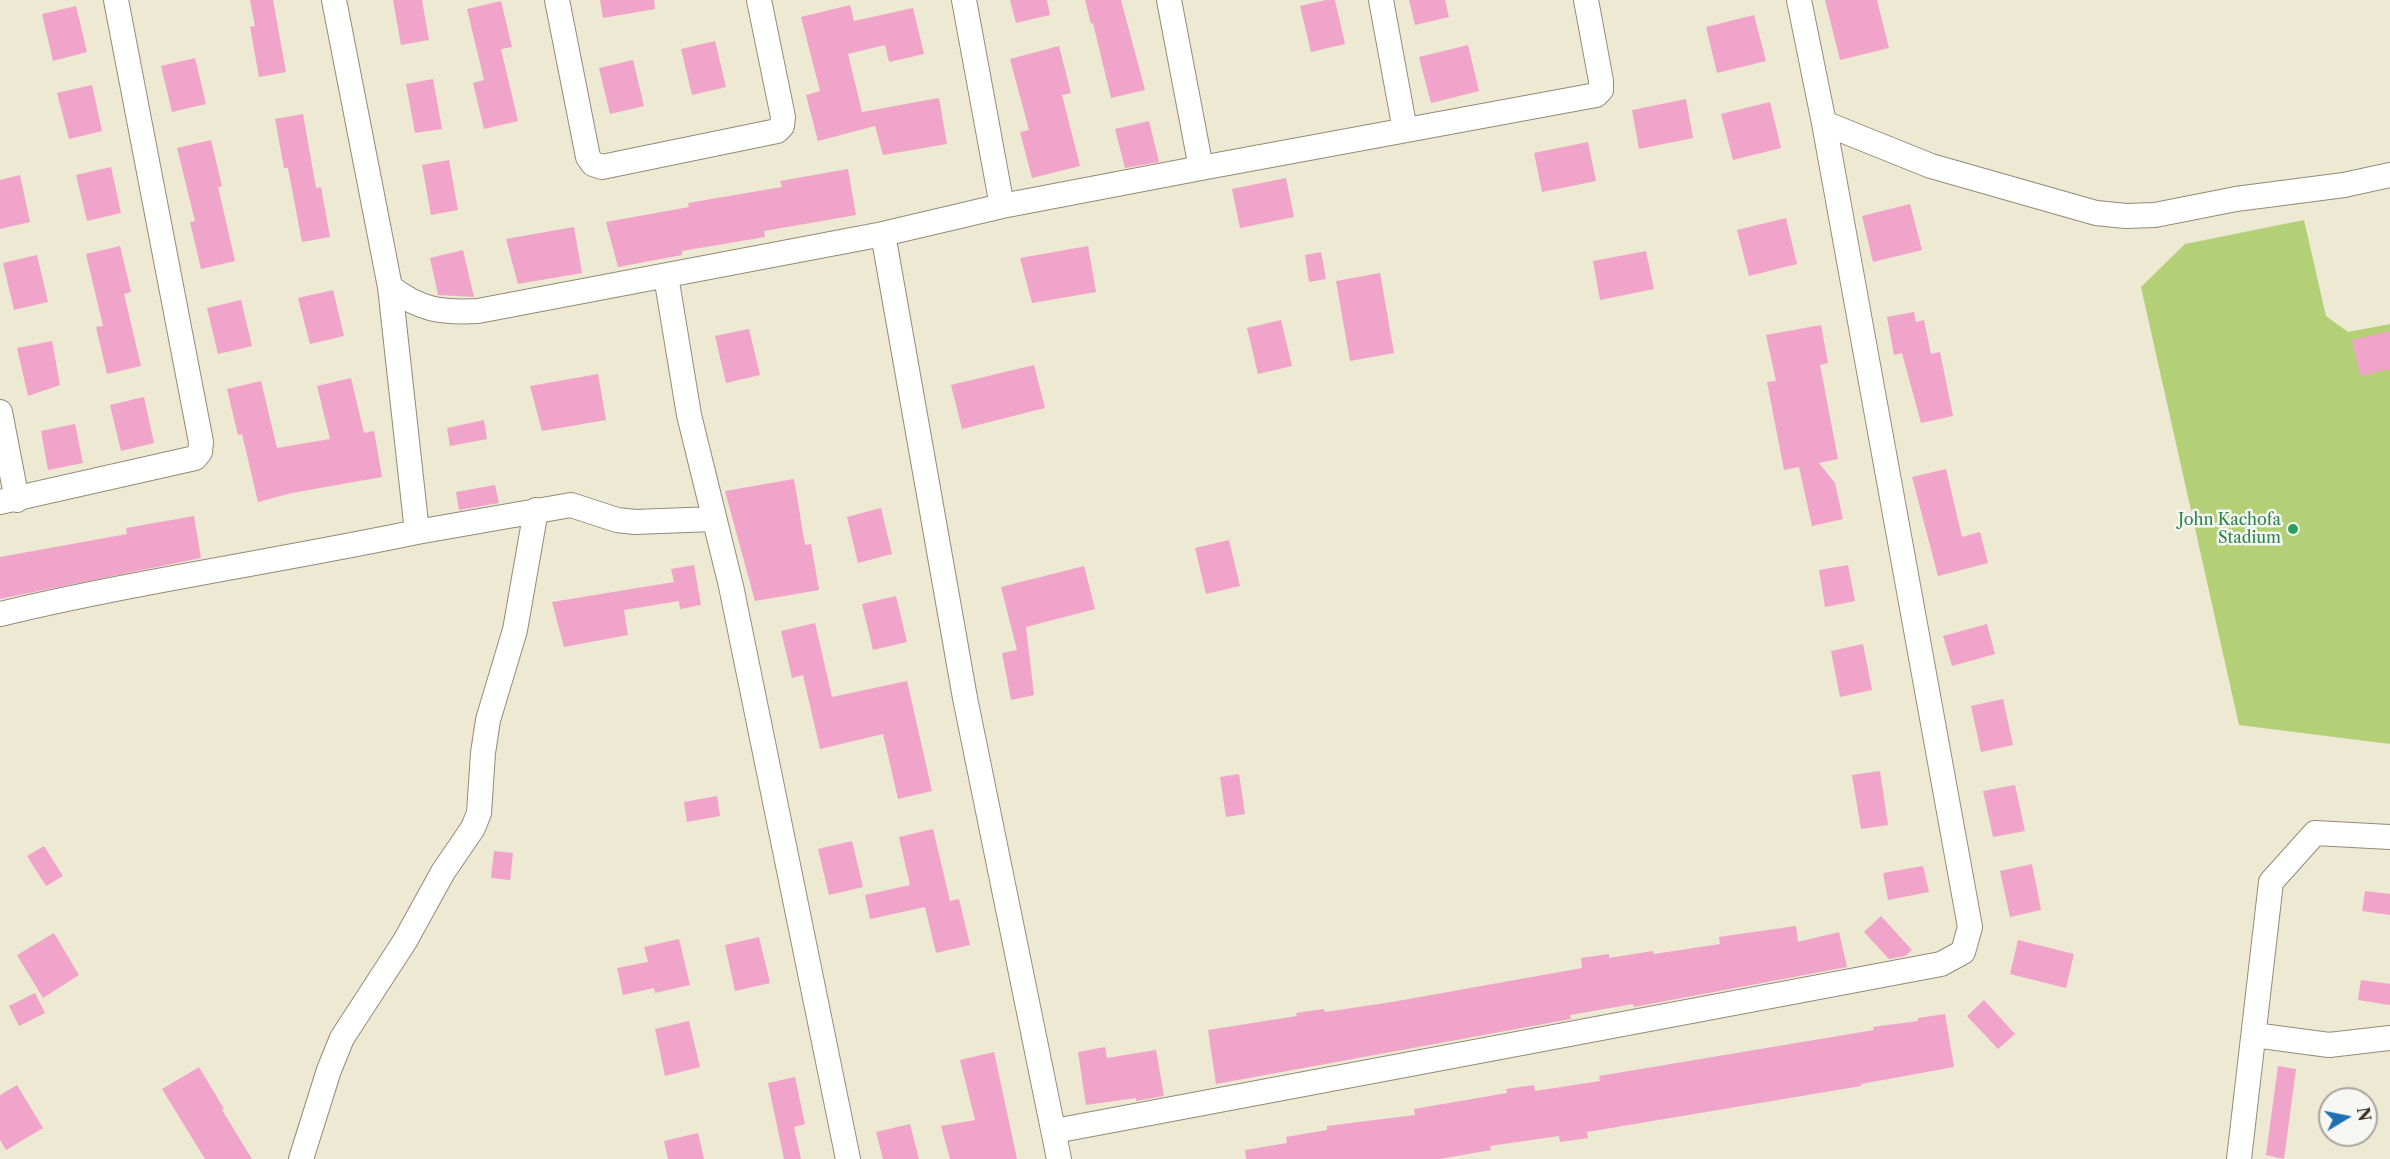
<!DOCTYPE html>
<html>
<head>
<meta charset="utf-8">
<style>
	body { margin:0 }
	#map { position:relative; width:2390px; height:1159px; overflow:hidden; background:#ede9d3; font-family:"Libre Caslon Text",serif }
	canvas { display:block }
	.north { position:absolute; left:2318px; top:1087px; width:60px; height:60px; box-sizing:border-box; background:#f6f6f2; border:2px solid #aba49d; border-radius:50%; rotate:80deg; font-size:16px; font-weight:700; line-height:24px; text-align:center; color:#3b2a1e }
	.north::after { content:''; display:block; margin:auto; width:21px; height:27px; background:#1f6fb2; clip-path:polygon(50% 0,100% 100%,50% 72%,0 100%) }
</style>
</head>
<body>
<div id="map">
<canvas width="2390" height="1159"></canvas>
<div class="north">N</div>
</div>
<script>
const ctx = document.querySelector('canvas').getContext('2d');
ctx.lineJoin = 'round';
function fillPath(path, color) {
  ctx.fillStyle = color;
  ctx.fill(path, 'evenodd');
}
function trace(path, color, width, dash) {
  ctx.strokeStyle = color;
  ctx.lineWidth = width;
  ctx.lineCap = dash ? 'butt' : 'round';
  ctx.setLineDash(dash || []);
  ctx.stroke(path);
}
function label(font, color, halo, rows, align = 'center') {
  ctx.font = font + ' "Libre Caslon Text",serif';
  ctx.lineWidth = 5;
  ctx.setLineDash([]);
  ctx.textBaseline = 'middle';
  ctx.strokeStyle = halo;
  ctx.fillStyle = color;
  for (const [text, x, y, turn = 0] of rows) {
    ctx.save();
    ctx.translate(x, y);
    ctx.rotate((+turn || 0) * Math.PI / 180);
    ctx.textAlign = isNaN(turn) ? turn : align;
    if (halo) ctx.strokeText(text, 0, 0);
    ctx.fillText(text, 0, 0);
    ctx.restore();
  }
}
const green = new Path2D(`
	M2304 220 2326 316 2348 332 2390 324V744L2239 725 2141 287 2185 244Z`);
const building = new Path2D(`
	M250 0H273L286 72 259 77 250 27 255 26Z
	M393 0H422L429 40 401 45Z
	M600 0H654L655 9 603 18Z
	M1010 0H1047L1050 15 1016 23Z
	M1085 0H1121L1145 90 1111 98 1093 23 1091 24Z
	M1326 0H1335L1345 44 1311 52 1300 6Z
	M1409 0H1445L1449 17 1415 25Z
	M1825 0H1877L1889 48 1840 60Z
	M501 1 512 47 501 49 518 121 484 129 473 83 484 80 467 9Z
	M850 5 854 21 913 8 924 54 889 62 885 45 848 54 862 112 939 98 947 144 883 155 875 126 818 141 806 95 820 91 801 17Z
	M76 6 87 52 53 61 42 14Z
	M1754 15 1766 61 1717 73 1706 27Z
	M715 41 726 87 692 95 681 49Z
	M1468 45 1479 91 1431 103 1419 57Z
	M1059 46 1071 93 1062 95 1080 166 1032 178 1020 132 1029 130 1010 59Z
	M195 58 206 104 172 112 161 66Z
	M633 60 644 106 610 114 599 68Z
	M433 79 442 129 415 133 406 84Z
	M92 85 102 131 69 139 57 93Z
	M1686 99 1693 138 1639 149 1632 110Z
	M1770 102 1781 148 1733 160 1721 114Z
	M303 114 316 188 321 187 330 237 302 242 288 168H284L275 119Z
	M1149 121 1159 162 1125 168 1115 129Z
	M211 140 222 186 218 187 235 261 201 269 190 222 195 221 177 148Z
	M1588 142 1596 181 1542 192 1534 153Z
	M449 160 458 210 431 215 422 165Z
	M111 167 121 213 87 221 76 175Z
	M848 169 856 215 764 231 765 237 682 251V255L618 267 606 222 689 207 688 203 782 187 780 181Z
	M20 175 30 222 0 229V180Z
	M1286 178 1294 217 1240 228 1232 189Z
	M1910 204 1922 250 1873 262 1862 216Z
	M1786 218 1797 264 1749 276 1737 230Z
	M574 227 582 273 518 284 506 239Z
	M120 246 131 292 124 294 141 366 107 374 96 327 103 326 86 254Z
	M1088 246 1096 292 1032 303 1020 258Z
	M463 250 474 297 438 295 430 258Z
	M1646 251 1654 289 1600 300 1593 261Z
	M1321 252 1326 279 1309 282 1305 255Z
	M37 255 48 302 14 310 3 263Z
	M1380 273 1394 353 1350 361 1336 281Z
	M333 290 344 336 310 344 298 298Z
	M241 300 252 346 218 354 207 308Z
	M1914 312 1916 322 1924 320 1931 354 1940 352 1953 416 1921 423 1902 353 1894 355 1887 317Z
	M1281 320 1292 366 1258 374 1247 328Z
	M1821 325 1828 363 1820 365 1838 459 1819 463 1835 483 1843 519 1812 526 1799 467 1784 470 1767 382 1776 381 1766 335Z
	M749 329 760 375 726 383 715 336Z
	M2390 331V369L2360 376 2352 340Z
	M52 341 60 385 28 396 17 348Z
	M1034 365 1045 408 962 429 951 385Z
	M598 374 606 420 542 431 530 386Z
	M351 378 364 433 374 431 382 477 292 493 258 502 242 434 238 435 227 389 261 381 277 448 330 439 317 386Z
	M144 397 154 443 121 451 110 405Z
	M484 420 487 439 450 446 447 428Z
	M75 424 83 463 48 470 41 431Z
	M1946 469 1962 537 1980 532 1988 563 1938 576 1912 477Z
	M794 479 805 545 811 544 819 590 755 601 725 491Z
	M495 485 499 503 459 510 456 492Z
	M881 508 892 554 858 563 847 517Z
	M194 516 201 558 0 599V557L127 534 126 528Z
	M1229 540 1240 586 1206 594 1195 548Z
	M694 565 701 605 680 609 679 601 624 610 628 635 564 647 552 602 674 582 671 569Z
	M1848 565 1855 601 1825 607 1819 570Z
	M1084 566 1095 609 1026 627 1034 695 1011 700 1002 653 1017 650 1001 587Z
	M896 596 907 642 873 650 862 604Z
	M815 623 832 697 907 681 932 791 898 799 883 734 820 749 803 675 792 678 781 631Z
	M1987 624 1995 654 1952 666 1943 636Z
	M1863 644 1872 690 1840 697 1831 651Z
	M2003 699 2013 745 1981 752 1971 706Z
	M1880 771 1888 825 1861 829 1852 775Z
	M1239 774 1245 814 1226 817 1220 777Z
	M2015 785 2025 831 1993 837 1983 791Z
	M717 796 720 816 687 822 684 802Z
	M933 829 950 901 959 899 970 945 936 953 925 907 870 919 865 895 910 885 899 837Z
	M852 841 863 887 829 895 818 849Z
	M44 846 63 876 46 886 27 856Z
	M494 851 513 853 510 880 491 878Z
	M2032 864 2041 910 2010 917 2000 871Z
	M1923 866 1929 892 1888 900 1883 873Z
	M2365 891 2390 894V915L2362 911Z
	M1881 916 1912 950 1905 956 1889 959 1864 932Z
	M1796 926 1798 942 1839 932 1847 967 1634 1007 1633 1004 1570 1015 1571 1019 1216 1084 1208 1030 1297 1016 1296 1013 1324 1009 1325 1012 1392 1002 1582 968 1581 958 1609 954V958L1653 951 1654 954 1720 944 1719 937Z
	M54 933 79 975 43 998 17 955Z
	M759 937 770 983 735 991 725 945Z
	M679 939 690 985 655 993 654 988 623 995 617 968 648 962 644 947Z
	M2018 940 2074 954 2066 988 2010 974Z
	M2361 980 2390 984V1005L2358 1000Z
	M35 993 45 1013 19 1026 9 1006Z
	M1984 1000 2015 1034 1998 1049 1967 1016Z
	M1945 1014 1954 1067 1861 1084V1086L1587 1132 1588 1138 1560 1142 1559 1136 1490 1146 1491 1150 1440 1159H1246L1245 1150 1287 1143 1286 1137 1327 1130V1126L1415 1115 1414 1109 1507 1093 1506 1089 1534 1085 1535 1091 1600 1081 1599 1076 1874 1030 1873 1027 1918 1021V1018Z
	M689 1021 700 1067 665 1076 655 1029Z
	M1105 1047 1107 1058 1156 1050 1164 1096 1136 1101V1098L1086 1105 1078 1052Z
	M994 1052 1017 1159H950L941 1126 975 1120 960 1060Z
	M2278 1066 2296 1069 2284 1159 2266 1155Z
	M199 1067 224 1109 222 1110 252 1159H205L162 1089Z
	M795 1077 805 1124 794 1127 801 1159H784L768 1083Z
	M17 1085 43 1128 6 1150 0 1140V1095Z
	M910 1124 919 1159H883L876 1132Z
	M698 1133 704 1159H668L664 1141Z`);
const street = new Path2D(`
	M557 0 588 157 593 164 602 167 777 131 782 126 783 117 759 0
	M964 0 1002 206
	M1381 0 1405 130
	M1824 123 1931 166 2096 213 2126 216 2155 215 2236 199 2344 185 2390 175
	M1201 168 1596 95 1601 90V81L1586 0
	M883 234 965 698 1059 1159
	M666 276 689 415 731 586 848 1159
	M390 287C420 310 441 313 478 311L883 234 1002 206 1201 168 1169 0
	M0 412 17 500
	M0 502 195 458 200 452 201 442 116 0
	M417 532 571 505 617 520 635 522 714 519
	M0 614C138 581 278 561 417 532L390 287 334 0
	M2254 1035 2329 1045 2390 1038
	M1055 1131 1941 964 1963 952 1970 927 1824 123 1799 0
	M301 1159 329 1070 342 1038 405 941 443 872 473 828 479 813 483 753 488 720 515 630 536 510
	M2239 1159 2271 882 2315 833 2390 837`);
const markers = [
	[2293,529,6,"#2e9e5b"]
];
const leisureNames = [
	["John Kachofa",2281,520],
	["Stadium",2281,538]
];
fillPath(green, '#b4d077');
fillPath(building, '#f1a4c9');
trace(street, '#948a78', 26);
trace(street, '#fff', 24);
for (const [x, y, r, color] of markers) {
  const dot = new Path2D();
  dot.arc(x, y, r, 0, 2 * Math.PI);
  ctx.fillStyle = color;
  ctx.fill(dot);
  trace(dot, '#f6f6f2', 2);
}
label('16px', '#27864d', '#f6f6f2', leisureNames, 'right');
</script>
</body>
</html>
